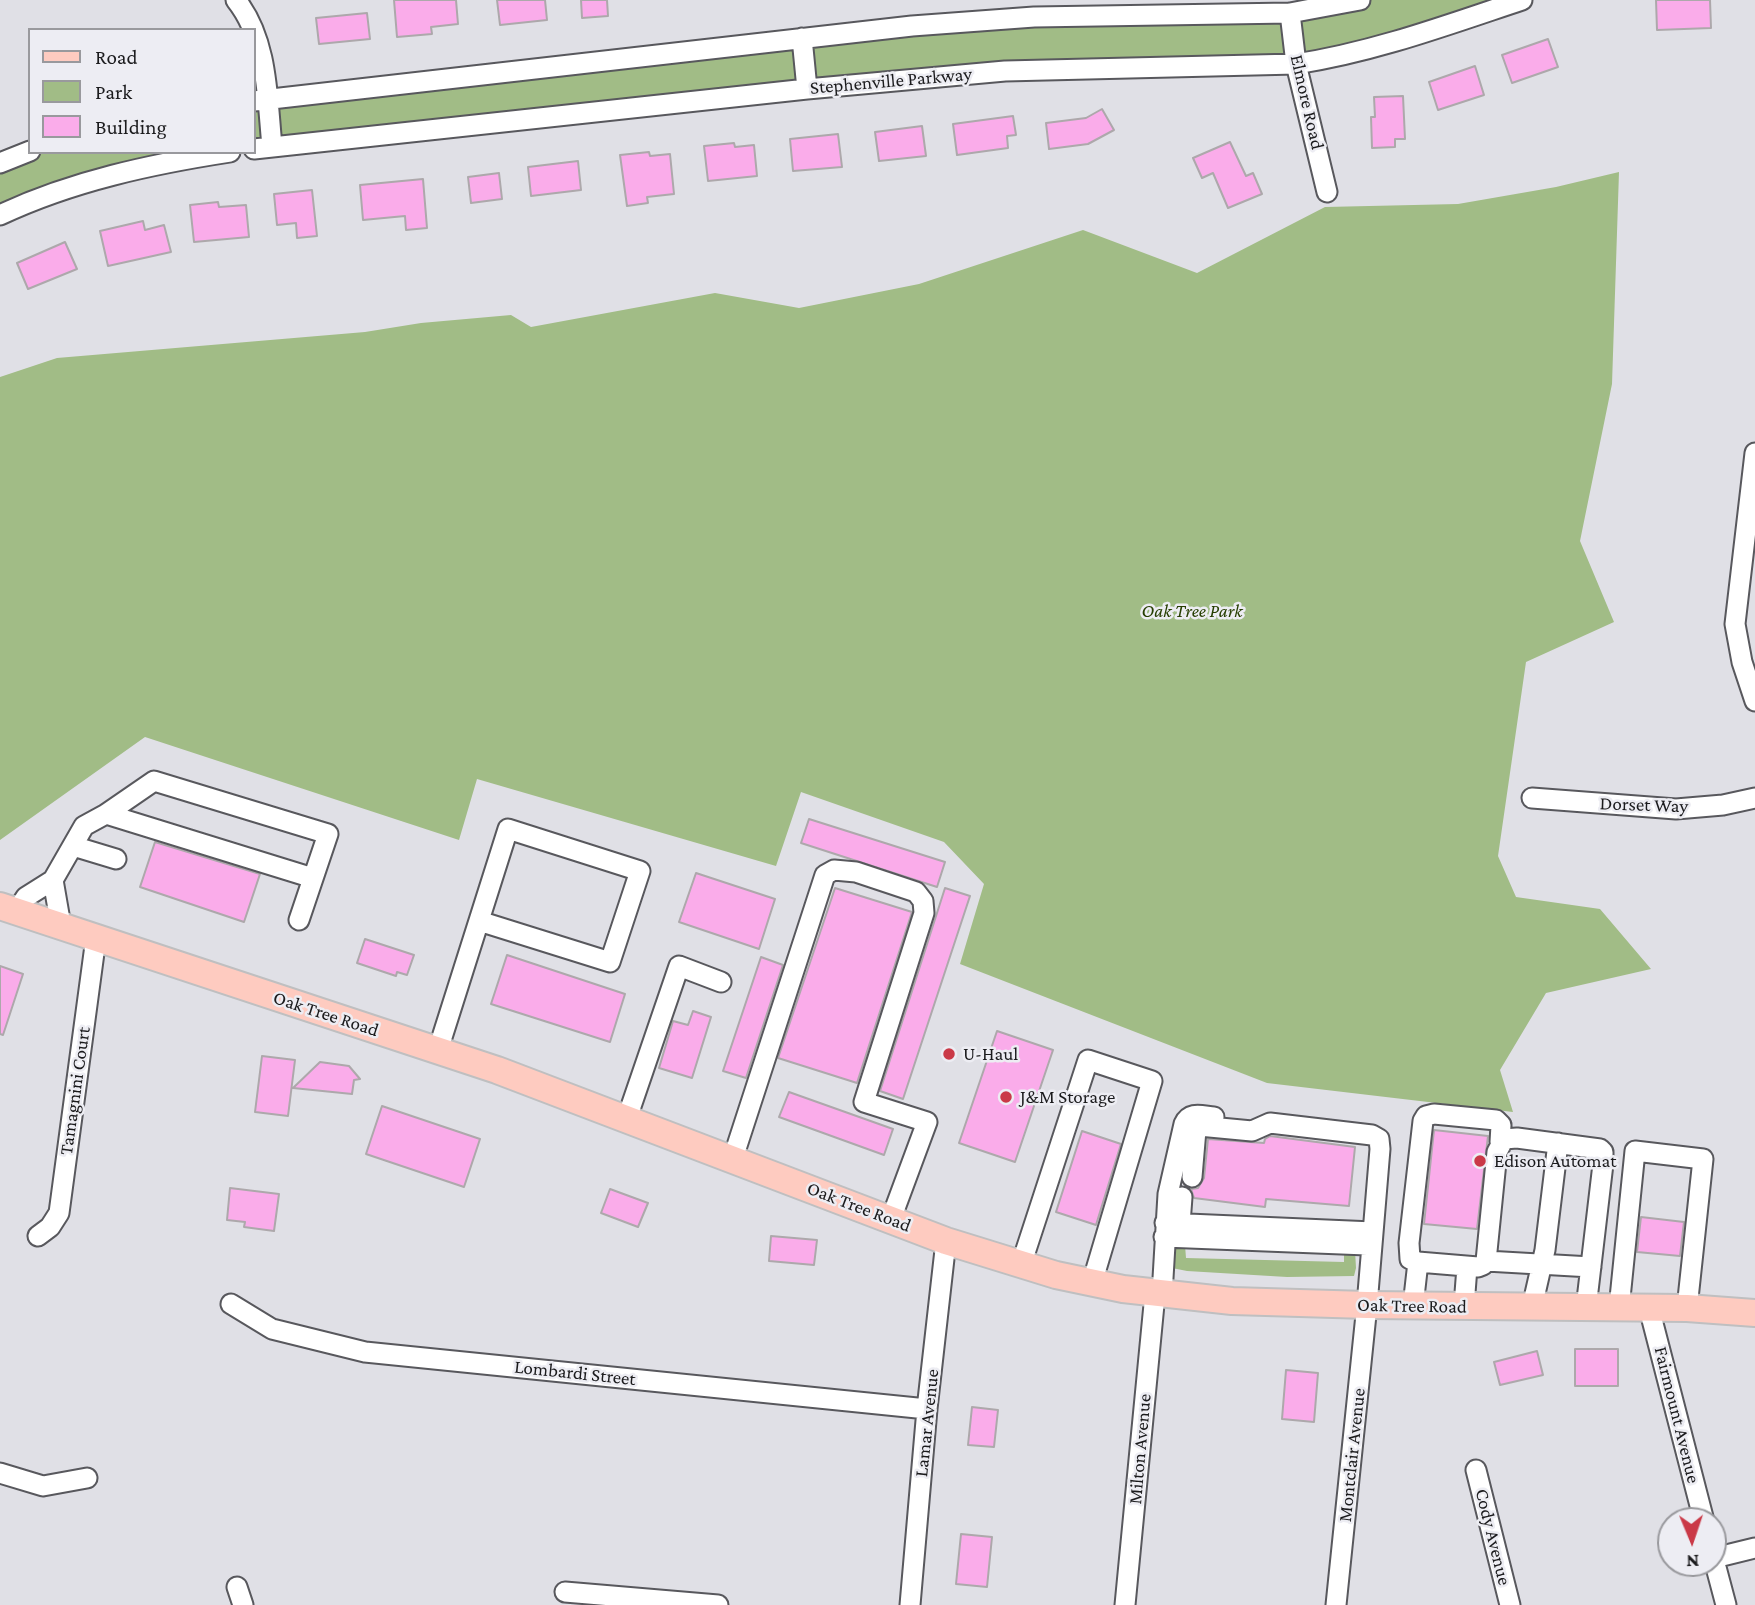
<!DOCTYPE html>
<html>
<head>
<meta charset="utf-8">
<style>
	body { margin:0 }
	#map { position:relative; width:1755px; height:1605px; overflow:hidden; background:#e0e0e6; font-family:"Crimson Pro",serif }
	canvas { display:block }
	.legend { position:absolute; left:28px; top:28px; width:228px; height:126px; box-sizing:border-box; background:#ededf3; border:2px solid #99999d; margin:0; padding:9px 12px; list-style:none; font-size:21px; color:#1b1b1d }
	.legend li { display:flex; align-items:center; gap:14px; height:35px }
	.legend b { width:35px; border:2px solid #99999d }
	.north { position:absolute; left:1657px; top:1507px; width:70px; height:70px; box-sizing:border-box; background:#ededf3; border:2px solid #99999d; border-radius:50%; rotate:178deg; font-size:19px; font-weight:700; line-height:28px; text-align:center; color:#1b1b1d }
	.north::after { content:''; display:block; margin:auto; width:24px; height:32px; background:#ca3947; clip-path:polygon(50% 0,100% 100%,50% 72%,0 100%) }
</style>
</head>
<body>
<div id="map">
<canvas width="1755" height="1605"></canvas>
<ul class="legend">
<li><b style="height:9px;background:#fecbc0"></b>Road</li>
<li><b style="height:19px;background:#a1bc86"></b>Park</li>
<li><b style="height:19px;background:#faacea"></b>Building</li>
</ul>
<div class="north">N</div>
</div>
<script>
const ctx = document.querySelector('canvas').getContext('2d');
ctx.lineJoin = 'round';
function fillPath(path, color) {
  ctx.fillStyle = color;
  ctx.fill(path, 'evenodd');
}
function trace(path, color, width, dash) {
  ctx.strokeStyle = color;
  ctx.lineWidth = width;
  ctx.lineCap = dash ? 'butt' : 'round';
  ctx.setLineDash(dash || []);
  ctx.stroke(path);
}
function label(font, color, halo, rows, align = 'center') {
  ctx.font = font + ' "Crimson Pro",serif';
  ctx.lineWidth = 5;
  ctx.setLineDash([]);
  ctx.textBaseline = 'middle';
  ctx.strokeStyle = halo;
  ctx.fillStyle = color;
  for (const [text, x, y, turn = 0] of rows) {
    ctx.save();
    ctx.translate(x, y);
    ctx.rotate((+turn || 0) * Math.PI / 180);
    ctx.textAlign = isNaN(turn) ? turn : align;
    if (halo) ctx.strokeText(text, 0, 0);
    ctx.fillText(text, 0, 0);
    ctx.restore();
  }
}
const green = new Path2D(`
	M1360 0H1522L1337 58 1081 67 254 149V101L912 26Z
	M30 152H230L0 215V163Z
	M1619 172 1612 384 1580 541 1614 622 1526 662 1498 856 1516 897 1600 909 1651 969 1546 993 1500 1070 1513 1112 1267 1083 960 964 984 884 944 842 801 792 776 866 477 779 459 840 145 737 0 840V377L57 358 365 332 421 323 511 315 531 327 715 293 799 308 919 284 1083 230 1197 273 1325 207 1458 204 1556 187Z
	M1173 1245H1185L1186 1258 1344 1262V1251L1355 1250 1356 1268 1354 1276 1287 1277 1187 1271 1172 1268Z`);
const building = new Path2D(`
	M394 0H456L458 24 431 27 432 34 397 37Z
	M497 0H545L547 20 500 25Z
	M581 0H607L608 16 582 18Z
	M1656 0H1710L1711 28 1657 30Z
	M367 13 370 39 319 44 316 18Z
	M1548 39 1558 67 1512 83 1502 55Z
	M1475 66 1484 95 1438 110 1429 82Z
	M1403 96 1405 139H1395V147L1372 148 1371 117H1375L1374 97Z
	M1102 109 1114 130 1088 144 1049 149 1046 123 1086 118Z
	M1013 116 1016 135 1007 136 1008 148 957 155 953 124Z
	M922 126 926 156 879 161 875 132Z
	M838 134 842 167 793 171 790 139Z
	M1230 142 1246 176 1253 173 1262 194 1228 208 1213 173 1202 178 1193 158Z
	M734 143 735 147 754 145 757 176 708 181 704 146Z
	M649 152 650 156 670 154 674 194 647 197 648 203 627 206 620 155Z
	M578 161 581 190 531 196 528 167Z
	M499 173 502 199 471 203 468 177Z
	M423 179 427 228 406 230 405 216 363 220 360 185Z
	M312 190 317 236 297 238 296 223 277 225 274 194Z
	M218 202 219 207 246 205 249 237 194 242 190 205Z
	M143 221 145 230 164 225 171 252 108 266 100 231Z
	M65 242 77 269 28 289 17 263Z
	M809 819 945 862 937 887 801 843Z
	M155 842 260 874 244 922 140 887Z
	M696 873 775 899 759 949 679 922Z
	M835 888 912 912 857 1083 778 1058Z
	M945 888 970 896 903 1099 880 1091Z
	M365 939 414 955 407 975 397 972 396 976 357 963Z
	M507 955 625 994 610 1042 491 1004Z
	M761 957 783 965 746 1078 723 1071Z
	M0 966 23 974 3 1035 0 1034Z
	M693 1011 711 1017 692 1078 659 1068 673 1021 688 1025Z
	M997 1031 1053 1050 1015 1162 959 1143Z
	M262 1056 295 1060 288 1116 255 1112Z
	M320 1062 349 1066 360 1079 354 1080 352 1094 293 1088Z
	M789 1092 893 1129 884 1155 779 1117Z
	M382 1106 480 1139 464 1187 366 1154Z
	M1434 1130 1488 1136 1477 1229 1424 1224Z
	M1082 1131 1121 1144 1096 1225 1056 1212Z
	M1270 1136 1355 1147 1349 1206 1266 1199 1265 1207 1194 1198 1191 1189 1198 1188 1204 1178 1208 1139 1264 1143 1265 1139Z
	M230 1188 279 1194 274 1231 244 1227 245 1222 227 1220Z
	M610 1189 648 1203 638 1227 601 1213Z
	M1641 1217 1684 1222 1680 1256 1637 1252Z
	M771 1236 817 1240 814 1265 769 1261Z
	M1575 1349H1618V1386H1575Z
	M1537 1351 1543 1375 1500 1385 1494 1362Z
	M1286 1370 1318 1373 1314 1422 1282 1419Z
	M972 1407 998 1410 994 1447 968 1445Z
	M961 1534 992 1537 987 1587 956 1584Z`);
const minor = new Path2D(`
	M236 0C268 40 267 97 272 146
	M1290 13 1296 64 1327 192
	M802 38 807 89
	M254 101 912 26 1034 17 1290 13 1360 0
	M254 149 807 89 1005 71 1296 64C1374 52 1447 25 1522 0
	M0 163 30 151
	M0 215C72 181 152 164 230 152
	M1755 453 1735 624 1742 662 1755 701
	M1532 798 1676 809 1723 805 1755 798
	M106 814 313 878
	M73 846 116 859
	M53 880 61 926
	M16 912 26 897 53 880 84 826 106 814 154 781 328 834 299 920
	M438 1050 508 829 640 871 610 962 479 921
	M627 1118 679 966 721 982
	M1500 1142 1501 1125 1496 1120 1434 1114 1426 1116 1423 1121 1409 1243 1410 1259 1418 1262 1478 1267 1483 1265 1486 1261 1497 1152 1504 1139 1517 1138 1600 1149 1603 1152V1164L1586 1308
	M733 1158 825 875 834 870 856 872 916 892 923 901 924 913 864 1102 927 1122 891 1219
	M1192 1177 1196 1130 1199 1126 1252 1131 1270 1123 1372 1135 1379 1139 1380 1149 1367 1305 1336 1605
	M1165 1223 1373 1232
	M1180 1224 1182 1197
	M38 1236 50 1227 59 1213 96 938
	M1164 1237 1367 1245
	M1486 1261 1591 1267
	M1021 1265 1088 1060 1152 1081 1092 1283
	M1162 1295 1168 1194 1184 1124C1190 1111 1202 1116 1214 1117
	M231 1304 272 1329 365 1352 927 1409
	M1413 1306 1418 1262
	M1464 1306 1467 1267
	M1532 1307 1545 1250 1558 1143
	M1619 1308 1635 1151 1703 1159 1687 1308
	M1649 1308 1704 1521
	M1476 1470 1510 1605
	M0 1473 43 1486 87 1478
	M1713 1556 1726 1605
	M1714 1558 1755 1548
	M237 1587 243 1605
	M565 1592 718 1605
	M910 1605 927 1409 946 1241
	M1125 1605 1155 1294`);
const major = new Path2D(`
	M0 906 497 1070 946 1241 1056 1275 1123 1289 1232 1301 1367 1305 1687 1308 1755 1313`);
const markers = [
	[949,1054,7,"#ca3947"],
	[1006,1097,7,"#ca3947"],
	[1480,1161,7,"#ca3947"]
];
const streetNames = [
	["Stephenville Parkway",891,81,-5],
	["Elmore Road",1307,102,77],
	["Dorset Way",1644,805,2],
	["Oak Tree Road",326,1014,18],
	["Tamagnini Court",75,1091,-82],
	["Oak Tree Road",859,1207,21],
	["Oak Tree Road",1412,1306,1],
	["Lombardi Street",575,1373,6],
	["Fairmount Avenue",1677,1415,76],
	["Lamar Avenue",927,1423,-84],
	["Milton Avenue",1140,1449,-85],
	["Montclair Avenue",1352,1455,-84],
	["Cody Avenue",1493,1537,76]
];
const parkNames = [
	["Oak Tree Park",1192,611]
];
const poiNames = [
	["U-Haul",963,1054],
	["J&M Storage",1020,1097],
	["Edison Automat",1494,1161]
];
fillPath(green, '#a1bc86');
fillPath(building, '#faacea');
trace(building, '#ada8ab', 2);
trace(minor, '#58585d', 23);
trace(major, '#bfbfc0', 30);
trace(minor, '#fff', 19);
trace(major, '#fecbc0', 26);
for (const [x, y, r, color] of markers) {
  const dot = new Path2D();
  dot.arc(x, y, r, 0, 2 * Math.PI);
  ctx.fillStyle = color;
  ctx.fill(dot);
  trace(dot, '#ededf3', 2.5);
}
label('19px', '#1b1b1d', '#ededf3', streetNames);
label('italic 19px', '#263e00', '#ededf3', parkNames);
label('19px', '#1b1b1d', '#ededf3', poiNames, 'left');
</script>
</body>
</html>
